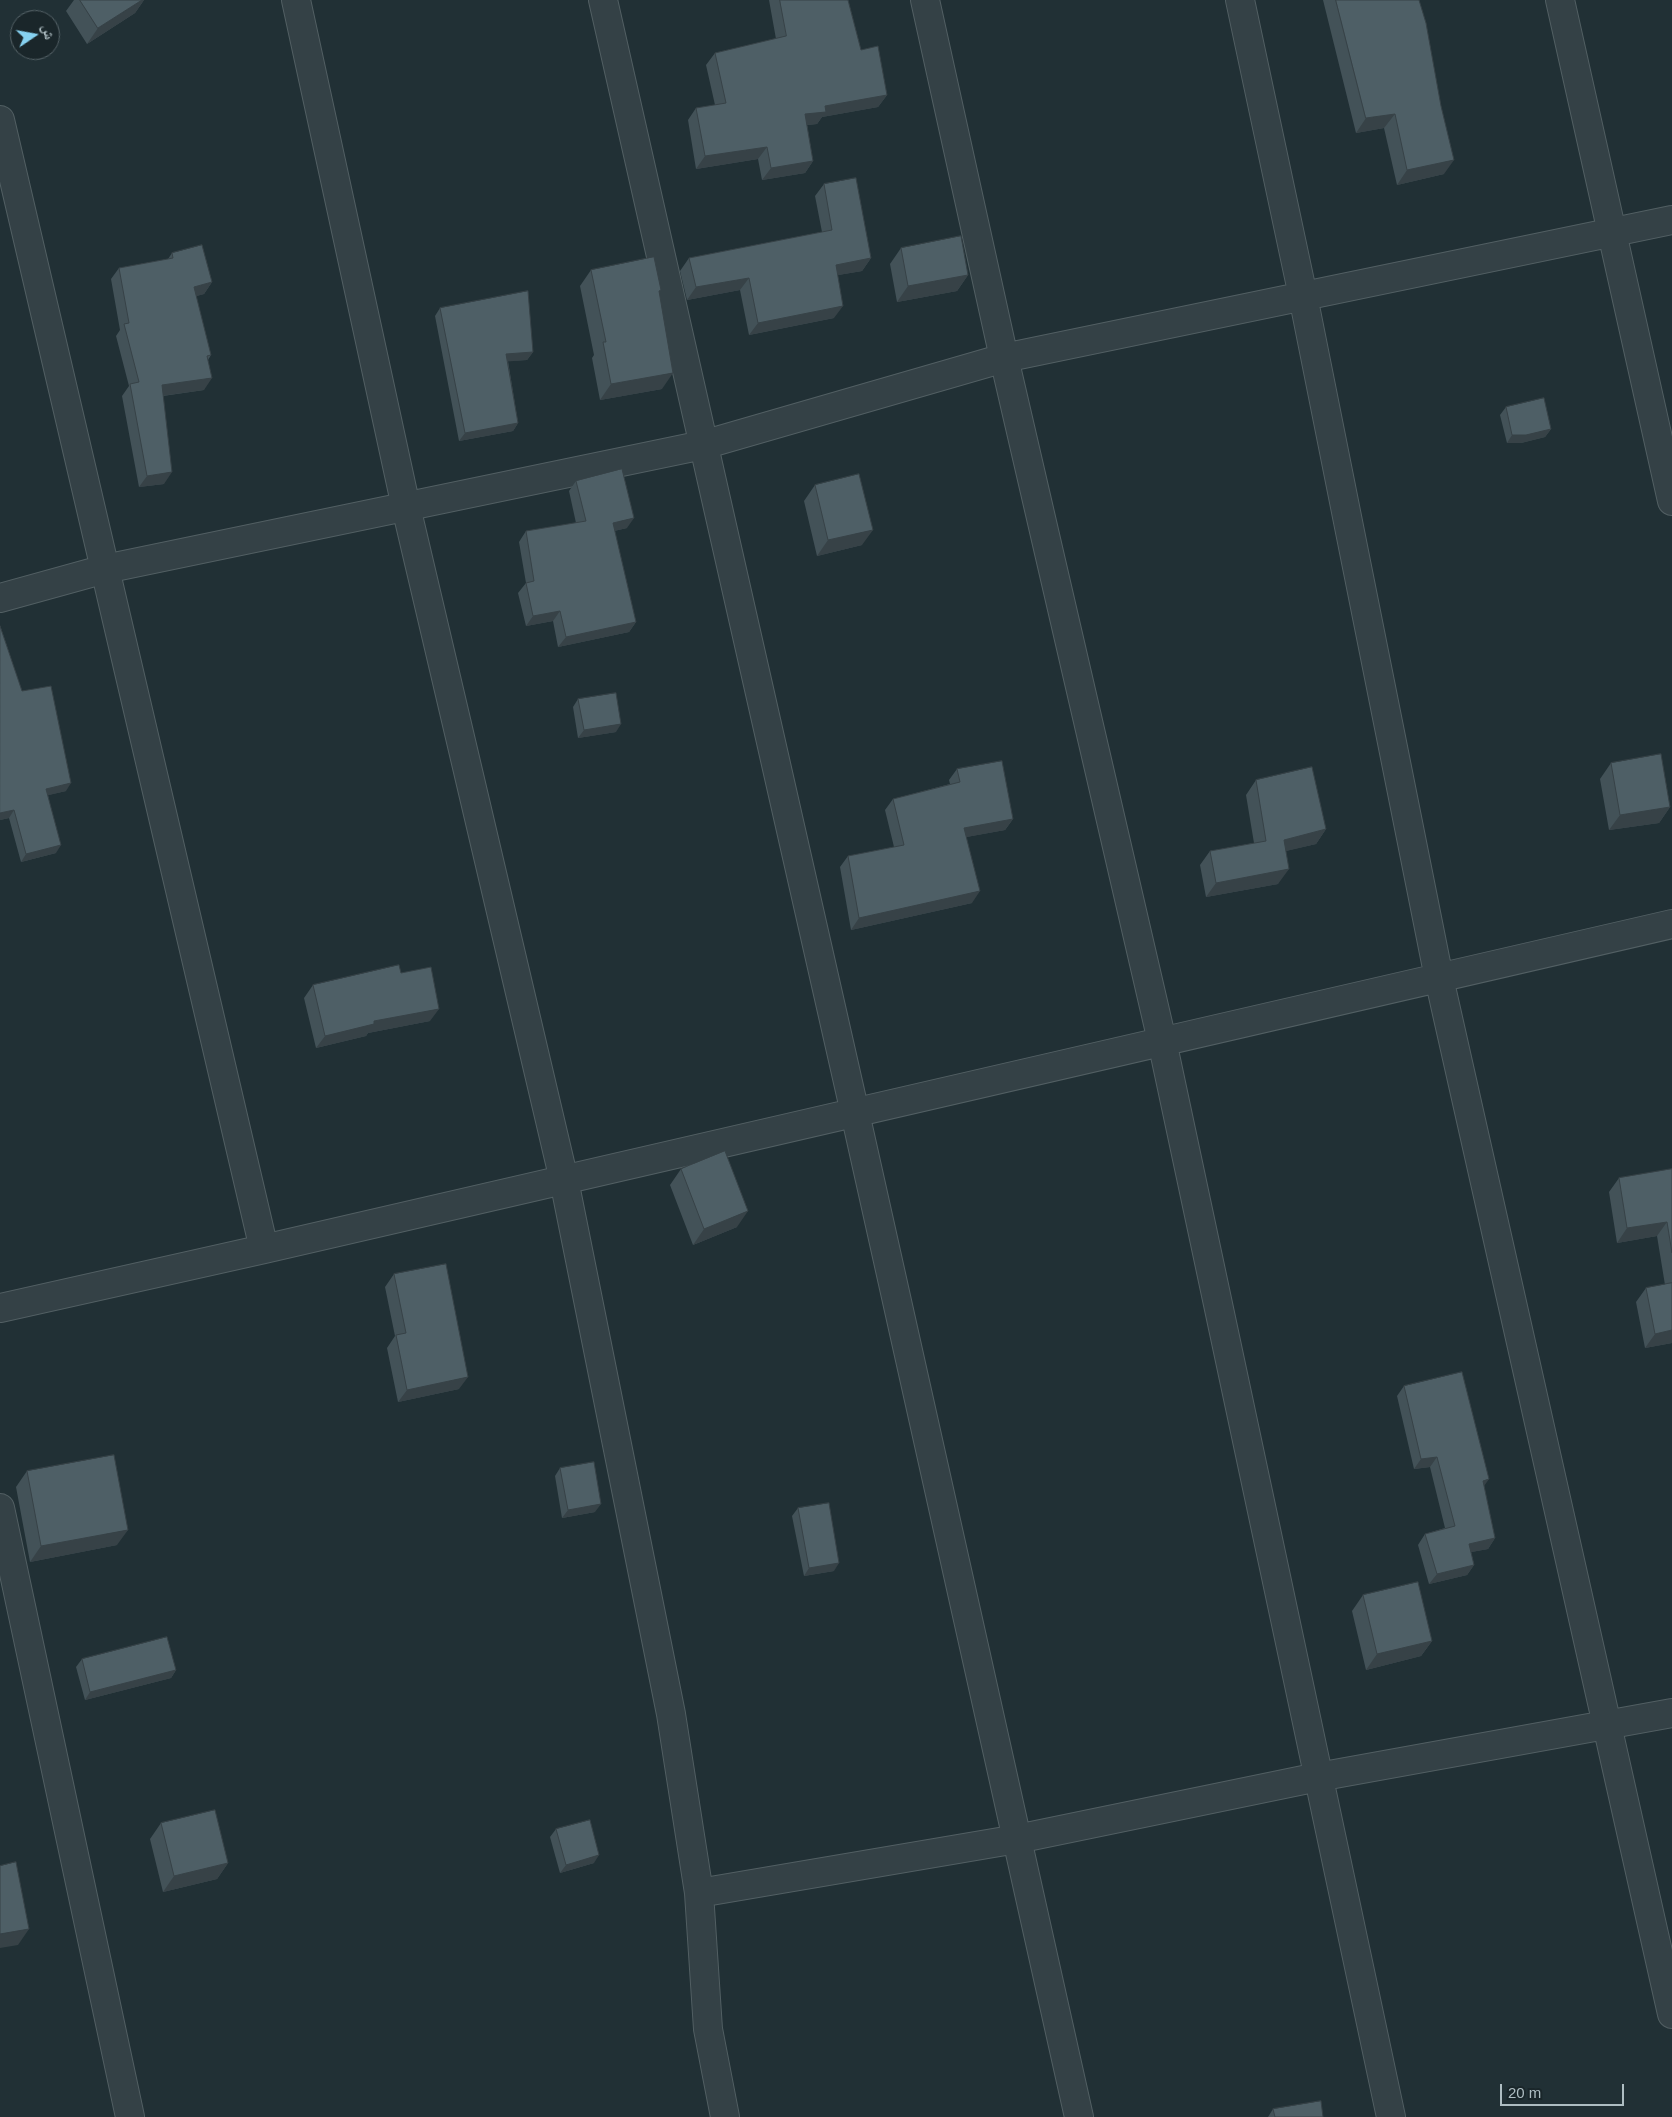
<!DOCTYPE html>
<html>
<head>
<meta charset="utf-8">
<style>
	body { margin:0 }
	#map { position:relative; width:1672px; height:2117px; overflow:hidden; background:#213035; font-family:Arial,"Noto Naskh Arabic",sans-serif }
	canvas { display:block }
	.north { position:absolute; left:10px; top:10px; width:50px; height:50px; box-sizing:border-box; background:#1a262a; border:1px solid #556267; border-radius:50%; rotate:78deg; font-size:14px; font-weight:700; line-height:20px; text-align:center; color:#aebdc2 }
	.north::after { content:''; display:block; margin:auto; width:18px; height:22px; background:#86d1f0; clip-path:polygon(50% 0,100% 100%,50% 72%,0 100%) }
	.scale { position:absolute; left:1500px; top:2084px; width:124px; height:22px; box-sizing:border-box; border:2px solid #aebdc2; border-top:0; padding-left:6px; font-size:15px; line-height:18px; white-space:nowrap; color:#aebdc2; -webkit-text-stroke:4px #1a262a; paint-order:stroke }
</style>
</head>
<body>
<div id="map">
<canvas width="1672" height="2117"></canvas>
<div class="north">ش</div>
<div class="scale">20 m</div>
</div>
<script>
const ctx = document.querySelector('canvas').getContext('2d');
ctx.lineJoin = 'round';
function trace(path, color, width, dash) {
  ctx.strokeStyle = color;
  ctx.lineWidth = width;
  ctx.lineCap = dash ? 'butt' : 'round';
  ctx.setLineDash(dash || []);
  ctx.stroke(path);
}
function fillPath(path, color) {
  ctx.fillStyle = color;
  ctx.fill(path, 'evenodd');
}
const street = new Path2D(`
	M296 0 406 507 564 1180 671 1714 699 1893 708 2029 725 2117
	M603 0 855 1113 1079 2117
	M925 0 1004 358 1162 1041 1391 2117
	M1240 0 1303 296 1439 978 1672 2014
	M1560 0 1672 501
	M0 120 264 1249
	M0 598 105 569 703 445 1004 358 1672 220
	M0 1308 264 1249 1672 924
	M0 1508 130 2117
	M699 1893 1017 1839 1318 1777 1672 1713`);
const wall = new Path2D(`
	M74 0H144L135 13 87 44 66 11Z
	M769 0H848L861 50 887 95 878 107 822 117 817 124 807 125 813 161 805 173 762 180 758 159 696 169 688 120 696 108 715 105 706 65 715 53 776 39Z
	M1323 0H1419L1444 174 1397 185 1384 128 1356 133Z
	M824 184 871 258 862 271 838 275 834 318 749 335 740 290 687 300 680 271 689 258 822 232 815 196Z
	M901 248 968 275 957 291 897 302 890 264Z
	M172 253 212 282 204 294 196 296 211 355 208 360 204 390 163 396 164 484 139 487 122 396 129 386 116 336 120 330 111 279 119 268 168 259Z
	M591 270 659 293 662 389 600 400 592 358 594 355 580 286Z
	M440 308 533 352 527 360 508 361 518 423 513 431 459 441 435 316Z
	M1506 407 1551 429 1545 437 1521 443H1507L1500 415Z
	M576 481 627 528 614 531 636 622 629 632 558 647 553 621 526 626 518 593 526 583 519 542 526 531 576 523 569 491Z
	M815 485 862 545 817 556 804 501Z
	M0 626 22 691 66 791 48 795 56 853 21 862 9 818 0 820Z
	M578 699 616 732 578 738 573 707Z
	M1611 763 1670 807 1659 823 1609 830 1600 779Z
	M957 769 1013 819 1005 830 966 837 972 903 851 930 840 867 848 856 894 847 885 810 893 799 950 784 949 780Z
	M1256 780 1326 829 1316 844 1285 851 1278 884 1206 897 1200 865 1210 851 1254 843 1246 795Z
	M401 973 430 1021 368 1033 366 1036 316 1048 304 998 313 985Z
	M681 1169 737 1227 693 1245 670 1185Z
	M1672 1169V1343L1645 1348 1636 1302 1646 1288 1665 1285 1657 1236 1617 1243 1609 1192 1619 1178Z
	M394 1274 459 1389 398 1402 387 1348 395 1336 385 1287Z
	M1404 1386 1484 1487 1495 1538 1488 1549 1471 1552 1474 1565 1467 1575 1429 1584 1418 1545 1425 1534 1445 1528 1430 1467 1414 1469 1397 1396Z
	M560 1468 595 1512 562 1518 555 1476Z
	M27 1471 117 1545 30 1562 16 1487Z
	M798 1508 834 1571 804 1576 792 1516Z
	M1363 1595 1432 1641 1421 1656 1366 1670 1352 1611Z
	M82 1659 176 1670 171 1678 85 1700 76 1667Z
	M161 1823 228 1863 217 1879 163 1892 150 1839Z
	M556 1829 594 1863 560 1873 550 1837Z
	M1273 2109 1323 2117H1268Z`);
const shadedWall = new Path2D(`
	M142 0H144L135 13 87 44 98 28Z
	M887 95 878 107 822 117 817 124 796 126 805 114 825 106Z
	M1395 114 1384 128 1356 133 1366 118Z
	M767 147 758 159 696 169 705 156Z
	M1454 160 1444 174 1397 185 1407 170Z
	M813 161 805 173 762 180 771 168Z
	M871 258 862 271 827 277 836 265Z
	M968 275 957 291 897 302 908 286Z
	M749 278 740 290 687 300 696 287Z
	M212 282 204 294 186 299 194 287Z
	M843 306 834 318 749 335 758 323Z
	M533 352 527 360 501 362 506 354Z
	M673 373 662 389 600 400 611 384Z
	M212 378 204 390 154 397 162 385Z
	M518 423 513 431 459 441 465 433Z
	M1551 429 1545 437 1521 443H1507L1512 435Z
	M172 472 164 484 139 487 147 476Z
	M634 518 627 528 605 533 613 523Z
	M873 530 862 545 817 556 828 540Z
	M560 611 553 621 526 626 533 616Z
	M636 622 629 632 558 647 566 637Z
	M621 724 616 732 578 738 584 730Z
	M71 783 66 791 41 797 46 789Z
	M1670 807 1659 823 1609 830 1620 815Z
	M14 810 9 818 0 820V813Z
	M1013 819 1005 830 956 839 964 828Z
	M1326 829 1316 844 1274 854 1284 840Z
	M61 845 56 853 21 862 26 854Z
	M1289 869 1278 884 1206 897 1216 883Z
	M980 891 972 903 851 930 859 918Z
	M439 1009 430 1021 368 1033 366 1036 316 1048 325 1036 374 1021Z
	M748 1211 737 1227 693 1245 704 1229Z
	M1667 1222 1657 1236 1617 1243 1627 1228Z
	M1672 1330V1343L1645 1348 1655 1334Z
	M468 1377 459 1389 398 1402 407 1390Z
	M1437 1457 1430 1467 1414 1469 1421 1459Z
	M1489 1479 1482 1489 1483 1481Z
	M601 1504 595 1512 562 1518 568 1510Z
	M128 1530 117 1545 30 1562 41 1546Z
	M1495 1538 1488 1549 1461 1554 1469 1544Z
	M839 1563 834 1571 804 1576 809 1568Z
	M1474 1565 1467 1575 1429 1584 1437 1574Z
	M1432 1641 1421 1656 1366 1670 1377 1654Z
	M176 1670 171 1678 85 1700 90 1692Z
	M599 1855 594 1863 560 1873 566 1865Z
	M228 1863 217 1879 163 1892 174 1876Z
	M29 1929 18 1945 0 1948V1934Z`);
const building = new Path2D(`
	M80 0H142L98 28Z
	M780 0H848L861 50 878 46 887 95 825 106 826 112 805 114 813 161 771 168 767 147 705 156 696 108 726 103 715 53 786 36Z
	M1336 0H1419L1426 23 1441 106 1454 160 1407 170 1395 114 1366 118Z
	M856 178 871 258 836 265 843 306 758 323 749 278 696 287 689 258 832 230 824 184Z
	M961 236 968 275 908 286 901 248Z
	M202 245 212 282 194 287 211 355 207 356 212 378 162 385 172 472 147 476 130 384 139 382 124 324 129 323 119 268 173 258 172 253Z
	M654 257 661 290 659 291 673 373 611 384 603 342H606L591 270Z
	M528 291 533 352 506 354 518 423 465 433 440 308Z
	M1544 398 1551 429 1526 435H1512L1506 407Z
	M622 469 634 518 613 523 636 622 566 637 560 611 533 616 526 583 534 581 526 531 586 521 576 481Z
	M859 474 873 530 828 540 815 485Z
	M0 626 22 691 51 686 71 783 46 789 61 845 26 854 14 810 0 813Z
	M616 693 621 724 584 730 578 699Z
	M1661 754 1670 807 1620 815 1611 763Z
	M1002 761 1013 819 964 828 980 891 859 918 848 856 904 845 893 799 960 782 957 769Z
	M1312 767 1326 829 1284 840 1289 869 1216 883 1210 851 1266 841 1256 780Z
	M399 965 401 973 431 967 439 1009 374 1021V1024L325 1036 313 985Z
	M725 1151 748 1211 704 1229 681 1169Z
	M1672 1169V1253L1667 1222 1627 1228 1619 1178Z
	M446 1264 468 1377 407 1390 396 1335 406 1333 394 1274Z
	M1672 1283V1330L1655 1334 1646 1288Z
	M1462 1372 1489 1479 1483 1481 1495 1538 1469 1544 1474 1565 1437 1574 1425 1534 1455 1526 1437 1457 1421 1459 1404 1386Z
	M114 1455 128 1530 41 1546 27 1471Z
	M594 1462 601 1504 568 1510 560 1468Z
	M829 1503 839 1563 809 1568 798 1508Z
	M1418 1582 1432 1641 1377 1654 1363 1595Z
	M167 1637 176 1670 90 1692 82 1659Z
	M215 1810 228 1863 174 1876 161 1823Z
	M590 1820 599 1855 566 1865 556 1829Z
	M16 1862 29 1929 0 1934V1866Z
	M1321 2101 1323 2117H1275L1273 2109Z`);
trace(street, '#525f63', 30);
trace(street, '#344146', 28);
fillPath(wall, '#435258');
fillPath(shadedWall, '#374247');
fillPath(building, '#4e5f66');
trace(building, '#374247', 1);
</script>
</body>
</html>
